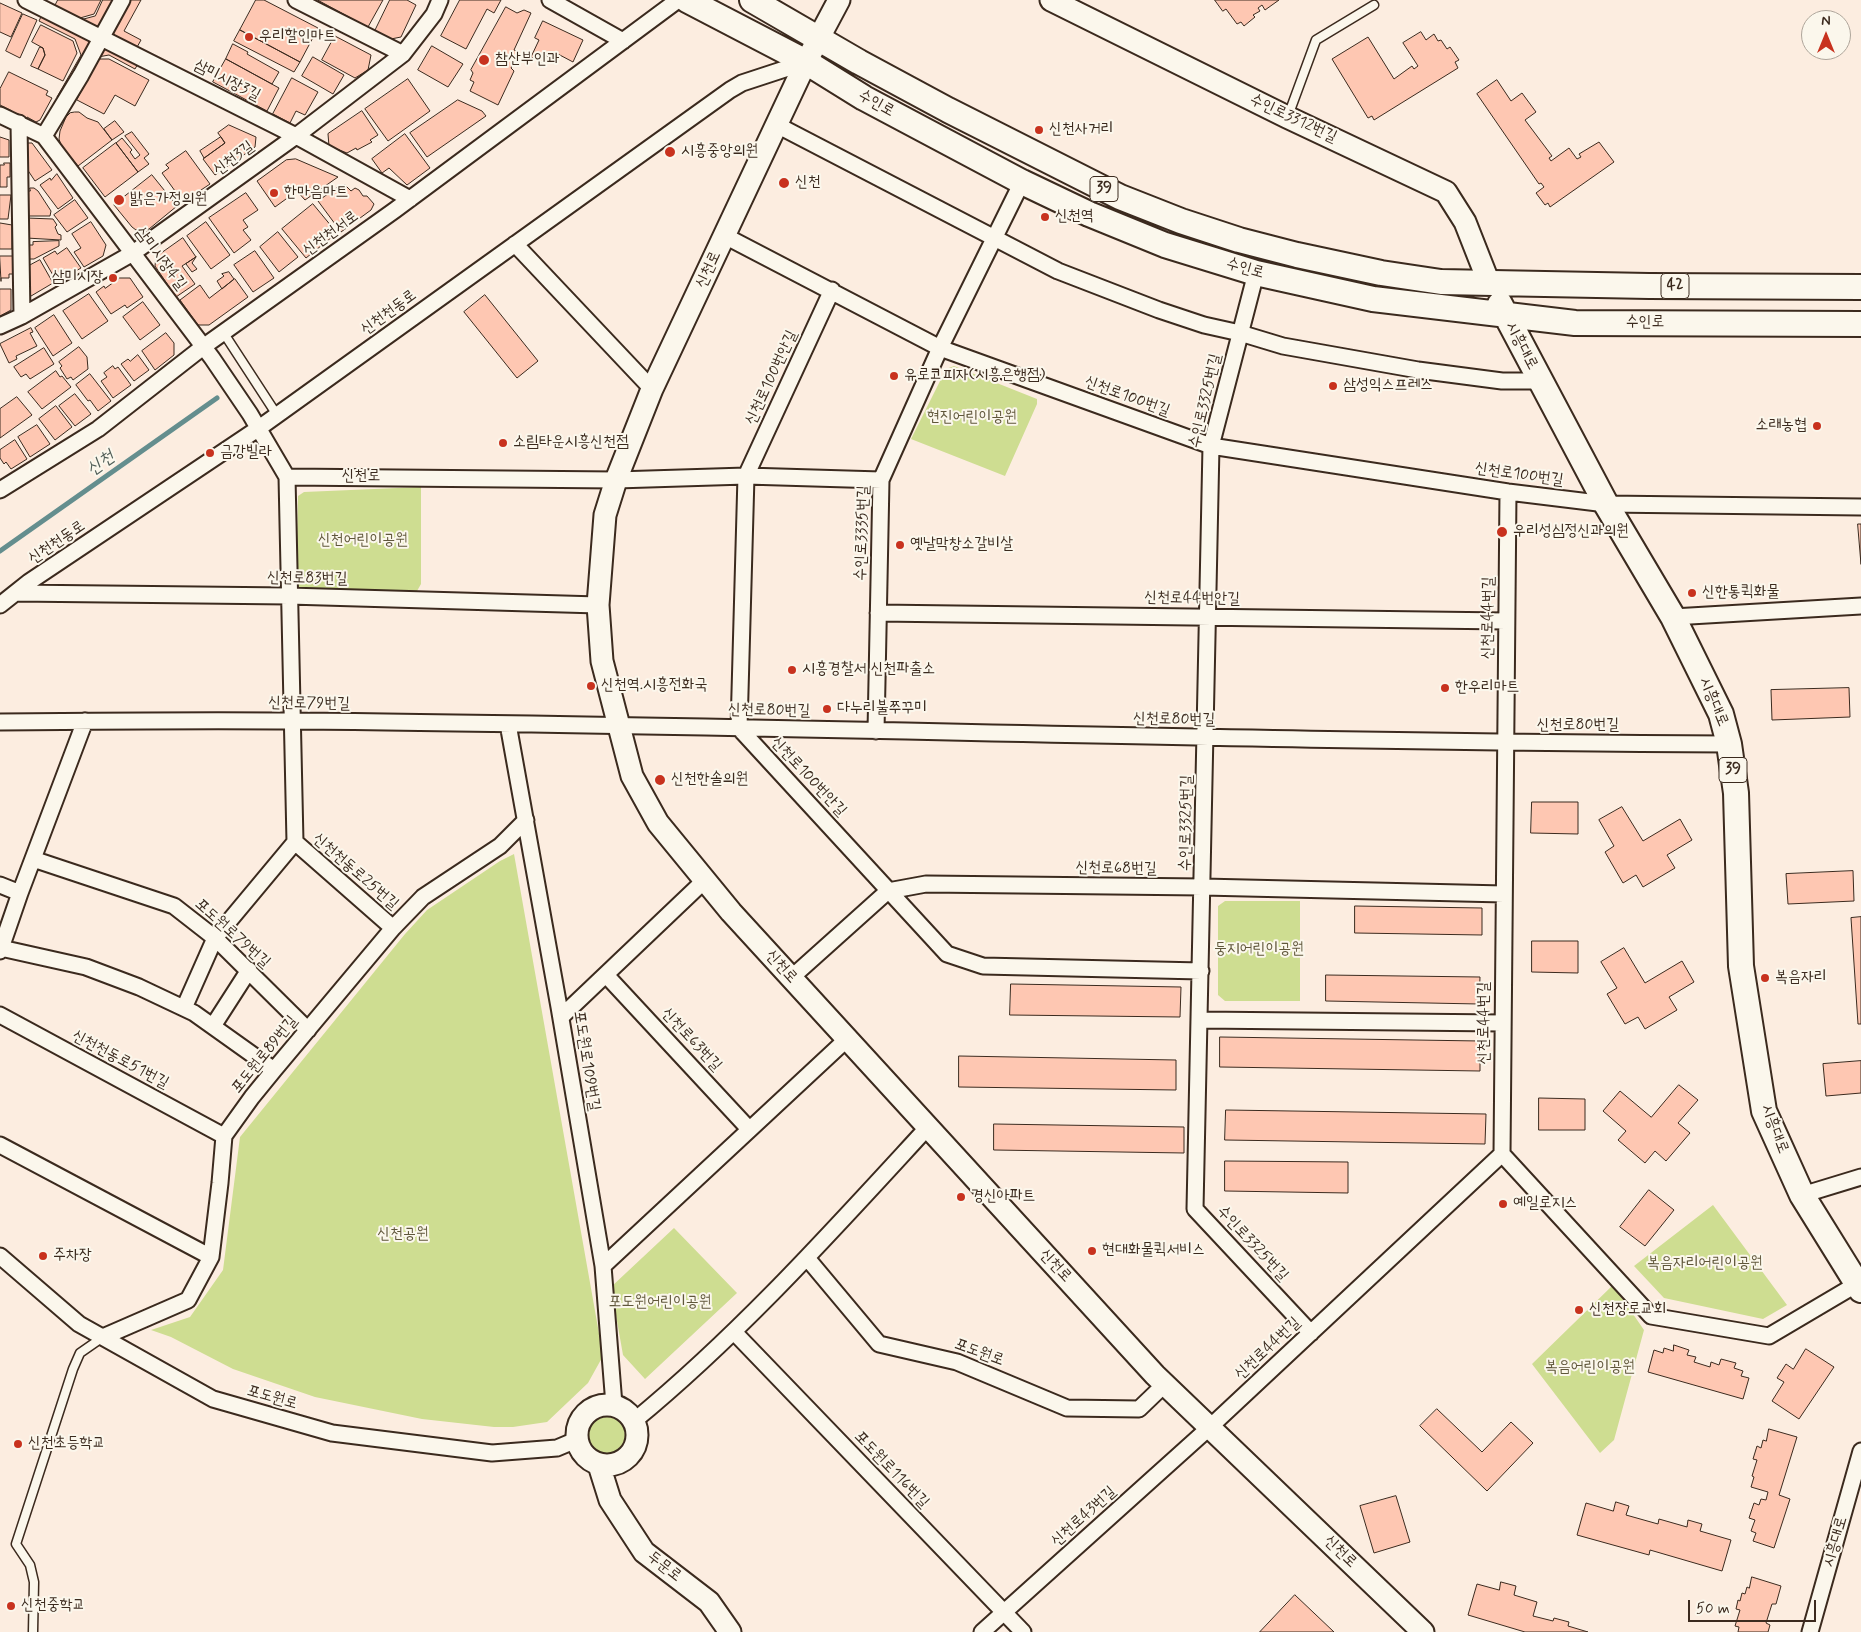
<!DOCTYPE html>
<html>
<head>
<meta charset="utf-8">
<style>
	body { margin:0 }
	#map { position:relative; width:1861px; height:1632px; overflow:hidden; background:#fcede0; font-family:Mynerve,sans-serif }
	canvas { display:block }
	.north { position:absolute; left:1801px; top:10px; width:50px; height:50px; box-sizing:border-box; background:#fbf7ec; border:1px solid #aea59a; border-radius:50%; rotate:0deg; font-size:14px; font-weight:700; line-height:20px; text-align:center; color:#3b2a1e }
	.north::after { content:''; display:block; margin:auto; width:18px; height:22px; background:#c8321e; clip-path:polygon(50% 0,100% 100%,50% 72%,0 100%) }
	.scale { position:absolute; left:1688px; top:1600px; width:128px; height:22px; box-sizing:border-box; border:2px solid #3b2a1e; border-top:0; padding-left:6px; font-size:15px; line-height:18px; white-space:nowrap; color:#3b2a1e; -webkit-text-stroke:4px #fbf7ec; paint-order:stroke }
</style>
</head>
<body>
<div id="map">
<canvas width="1861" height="1632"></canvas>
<div class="north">N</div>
<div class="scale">50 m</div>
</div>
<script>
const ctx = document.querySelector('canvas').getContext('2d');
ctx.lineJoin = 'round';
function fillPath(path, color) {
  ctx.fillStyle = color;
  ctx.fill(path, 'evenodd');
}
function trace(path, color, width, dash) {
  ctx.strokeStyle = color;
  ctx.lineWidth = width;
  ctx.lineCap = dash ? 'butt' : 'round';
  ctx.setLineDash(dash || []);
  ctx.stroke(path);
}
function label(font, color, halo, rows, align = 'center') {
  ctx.font = font + ' Mynerve,"Poor Story",sans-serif';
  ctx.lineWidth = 4;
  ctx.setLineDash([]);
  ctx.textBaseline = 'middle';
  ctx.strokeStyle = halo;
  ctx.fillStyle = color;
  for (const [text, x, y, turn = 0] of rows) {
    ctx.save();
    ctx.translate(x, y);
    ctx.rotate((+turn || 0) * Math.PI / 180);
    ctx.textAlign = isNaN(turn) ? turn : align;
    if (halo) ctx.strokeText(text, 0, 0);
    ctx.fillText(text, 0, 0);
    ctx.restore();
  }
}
const green = new Path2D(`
	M954 366 1037 399V404L1005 476 911 439 946 369Z
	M421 487V584L417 591 302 592 296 585 298 496 304 492Z
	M514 854 603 1356 588 1383 547 1422 513 1427H494L422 1419 315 1397 233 1369 171 1337 151 1330 190 1317 223 1270 240 1137 405 934 427 910 500 861Z
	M1225 901H1300V1001H1225L1218 995V906Z
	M1713 1205 1787 1305 1763 1319 1664 1298 1634 1266Z
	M674 1228 737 1293 645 1379 623 1355 611 1287Z
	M1613 1285 1644 1330 1614 1440 1600 1453 1532 1364Z
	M589 1435a18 18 0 1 1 36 0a18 18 0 1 1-36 0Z`);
const stream = new Path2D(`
	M0 551 217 398`);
const building = new Path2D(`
	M58 0H101L94 14 80 18 55 6Z
	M103 0H125L111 27 113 39 143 55 135 69 109 55 98 57 72 105 57 97 81 55 75 39 39 21 47 4 80 20 95 16Z
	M128 0H141L124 31 141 40 136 49 115 38 112 27Z
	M256 0H264L318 28 300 62 240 30Z
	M318 0H383L368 27Z
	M390 0H407L416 5 401 37 391 39 375 31Z
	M460 0H501L494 13 487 9 466 49 441 36Z
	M1215 0H1279L1265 10 1262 5 1258 8 1260 11 1253 15 1255 17 1244 26 1241 22 1237 24 1226 9 1223 11Z
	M0 3 22 13 11 37 0 32Z
	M506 7 517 13 524 10 531 13 514 50 519 52 511 68 514 71 498 105 470 91 474 82 470 80 473 73 471 70Z
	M23 14 37 20 20 58 6 51Z
	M543 21 583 40 573 62 556 53 553 59 543 54 542 56 545 57 542 63 531 57 539 40 535 38Z
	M41 25 73 41 77 53 63 81 38 69 45 55 43 48 32 42Z
	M240 30 300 62 294 72 234 41Z
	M1421 32 1426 40 1434 34 1438 41 1441 40 1447 49 1450 47 1459 60 1455 62 1458 68 1374 120 1372 116 1368 118 1332 59 1368 37 1394 79 1412 66 1414 69 1418 66 1403 43Z
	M335 36 371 55 368 70 355 78 322 60Z
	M233 44 248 52 247 54 279 72 272 84 226 59Z
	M432 46 463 64 448 87 418 70Z
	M40 47 43 48 45 55 38 69 31 66Z
	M313 57 344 75 333 94 302 76Z
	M99 59H109L149 80 135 106 115 95 104 114 77 100Z
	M226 59 279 88 267 111 213 82Z
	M9 72 48 91 46 95 52 98 40 120 36 122 27 117 25 120 11 113 12 111 0 105V89Z
	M292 78 318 92 305 115 296 111 290 123 273 114Z
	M408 79 430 111 388 141 365 109Z
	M1497 80 1511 101 1522 93 1536 112 1525 120 1552 156 1549 158 1551 161 1569 148 1577 159 1581 157 1579 154 1599 142 1614 162 1550 207 1548 203 1545 205 1536 193 1544 187 1541 183 1539 184 1477 94Z
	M458 100 482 111 486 116 427 157 410 133Z
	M362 111 378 135 370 140 372 142 357 150 356 148 347 153 329 146 328 134Z
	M75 112H79L87 118 98 122 112 140 78 166 61 145 59 139 60 131 66 117 70 113Z
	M115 121 124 132 112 140 104 129Z
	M229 125 256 137 255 147 215 175 203 159 225 143 218 133Z
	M132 132 149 154 144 158 149 164 138 172 116 143 122 138 132 150 130 152 135 159 140 155 125 136Z
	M405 134 430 168 407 185 389 168 382 173 372 159Z
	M0 137 9 140V157H0Z
	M221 137 225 143 204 158 200 151Z
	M23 143H32L52 170 35 181 27 169Z
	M116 143 138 172 105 197 83 168Z
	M186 151 210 184 183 202 162 173 169 168 166 165Z
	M296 159 338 177 305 200 297 191 275 207 257 181 286 160Z
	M4 163H10V177H7V187H0V165H4Z
	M57 174 73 198 58 209 40 185 50 178 51 180Z
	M152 175 177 206 149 229 136 230 132 227 114 205Z
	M345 185 351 191 355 188 359 190 363 196H367L374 204 371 210 341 232 318 201 339 186 341 188Z
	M30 188H34L38 191 51 211 50 216H26V191H30Z
	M246 193 258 210 243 220 248 227 243 230 251 240 234 253 209 218Z
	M0 195H11L8 219H0Z
	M75 200 88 218 67 232 54 215Z
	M313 204 337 233 306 258 282 229Z
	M27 218 53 219 57 225 55 227 58 234 61 235V240L26 238Z
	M91 222 106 245 103 256 84 267 74 252 81 248 72 234Z
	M206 222 230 255 211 269 187 236Z
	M0 223 12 225V249H0Z
	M278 232 298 257 279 272 260 247Z
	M183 238 196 257 182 266 195 284 176 297 155 266 156 257Z
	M59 241V246L34 259H24V245H33V242Z
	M67 248 81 268 57 282 43 258 55 251 57 254Z
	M255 251 274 278 253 292 234 265Z
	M0 256H13V274H9V278H1V281Z
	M196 257 192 263 197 269 192 272 186 264Z
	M40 260 53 283 26 299 25 268Z
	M229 272 234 279 222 289 217 281 224 276 222 274Z
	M120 278H130L143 297 127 308 125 305 111 314 96 292 104 286 105 288Z
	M235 279 248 297 209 325H198L180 300 200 285 209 298Z
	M0 289H11V310L0 316Z
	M89 294 108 321 82 339 63 311Z
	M485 295 538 361 517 378 464 312Z
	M143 302 160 325 140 340 123 317Z
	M54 315 72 343 53 356 35 328Z
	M31 328 33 332 30 333 37 346 16 356 17 359 9 363 0 344Z
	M166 333 174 343V355L155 370 142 351Z
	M79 347 87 357 88 369 73 380 71 377 67 379 60 368 62 366 59 362Z
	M44 348 54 364 30 379 26 374 21 377 14 367Z
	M138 355 149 370 134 381 121 364 128 359 130 361Z
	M113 366 115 369 118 367 131 385 113 398 101 381 107 377 104 373Z
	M56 371 60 377 62 376 71 387 42 409 28 392Z
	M90 374 111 401 98 411 90 400 88 401 76 385Z
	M75 394 91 414 75 426 59 406Z
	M17 397 32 415 0 438V409Z
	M56 406 72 427 55 440 39 419Z
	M37 425 50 444 30 457 18 437Z
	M15 440 27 459 11 469 6 462 4 464 0 458V450Z
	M1858 524H1861V564Z
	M1849 688 1850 717 1772 720 1771 690Z
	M1532 802H1578V834L1531 833Z
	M1622 807 1643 841 1680 819 1692 840 1667 855 1675 868 1643 887 1636 875 1623 883 1605 852 1614 846 1599 820Z
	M1853 871 1854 901 1788 904 1786 874Z
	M1355 906 1482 908V935L1355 933Z
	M1861 917V1024H1858L1851 918Z
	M1532 941H1578V973L1532 972Z
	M1624 948 1645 983 1682 961 1694 982 1669 997 1677 1010 1645 1029 1638 1017 1625 1024 1607 994 1617 988 1601 962Z
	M1326 975 1480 977 1479 1004 1326 1001Z
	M1011 984 1181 987 1180 1017 1010 1015Z
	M1220 1037 1480 1041V1071L1220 1067Z
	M959 1056 1176 1060V1090L959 1087Z
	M1861 1061V1093L1826 1096 1823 1064Z
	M1679 1085 1698 1100 1678 1123 1690 1133 1666 1161 1655 1151 1645 1163 1618 1140 1626 1131 1603 1111 1620 1091 1651 1117Z
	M1539 1098 1585 1099V1130H1539Z
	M1226 1110 1486 1114 1485 1144 1225 1140Z
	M994 1124 1184 1127V1153L994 1150Z
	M1225 1161 1348 1162V1193L1225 1191Z
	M1649 1190 1674 1210 1645 1246 1620 1227Z
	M1674 1345 1689 1350 1687 1355 1696 1357 1694 1362 1710 1367 1711 1362 1719 1365 1721 1359 1736 1363 1734 1368 1743 1371 1741 1376 1749 1378 1743 1399 1648 1372 1654 1350 1663 1353 1664 1348 1673 1351Z
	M1806 1349 1834 1367 1799 1419 1772 1401 1784 1382 1777 1378 1786 1364 1793 1369Z
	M1437 1409 1482 1452 1511 1422 1533 1443 1487 1491 1420 1426Z
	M1769 1429 1797 1437 1779 1495 1790 1499 1774 1548 1753 1541 1756 1533 1751 1531 1755 1520 1749 1518 1754 1503 1759 1505 1761 1499 1766 1500 1768 1492 1751 1487 1754 1477 1752 1476 1757 1460 1753 1459 1757 1446 1761 1448 1763 1440 1766 1441Z
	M1396 1496 1410 1542 1374 1553 1360 1506Z
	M1616 1502 1629 1506 1626 1515 1658 1524 1659 1519 1687 1527 1688 1520 1702 1524 1700 1531 1731 1540 1722 1571 1650 1550 1649 1555 1577 1535 1586 1503 1613 1511Z
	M1752 1577 1781 1586 1776 1604H1772L1766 1623 1770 1625 1768 1632H1738L1739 1627 1735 1626 1740 1610 1736 1609 1738 1600 1740 1601 1742 1593 1745 1594 1747 1587 1749 1588Z
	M1501 1582 1516 1586 1514 1595 1537 1602 1533 1616 1553 1621 1554 1618 1569 1622 1568 1626 1588 1632H1525L1468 1615 1477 1584 1499 1590Z
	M1295 1595 1334 1632H1260Z`);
const lane = new Path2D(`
	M1288 116 1316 40 1374 5
	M223 332 277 415
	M33 1632 34 1582 30 1565 16 1544 73 1369 80 1353 103 1337`);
const street = new Path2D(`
	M26 0 296 136 410 199
	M296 0 403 54
	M550 0 623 41
	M0 115 44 136 212 358 250 414 287 477 295 842 393 928
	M19 123 22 316
	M777 125 1058 271 1159 310 1204 325 1240 333 1283 346 1418 370 1502 381H1540
	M44 136 81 75 122 0
	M725 236 940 348 1211 446 1508 492 1606 504 1861 507
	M515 244 652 389
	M1256 273 1211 446 1195 1209 1311 1333
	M832 290 746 476 739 728 947 954 983 966 1201 971
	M0 326 22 316 133 253 296 136 403 54 434 14 440 0
	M287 477 616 480 746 476 881 480
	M0 490 98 429 203 347 395 210 678 0
	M15 593 289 596 598 605
	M0 605 29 582 259 428 730 90 742 83 806 62
	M878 613 1506 621
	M1673 617 1861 606
	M0 722C98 721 197 720 295 721 773 725 1251 742 1729 744
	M508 724 559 1007 603 1266 614 1405
	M876 731 881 480 940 348 1022 182
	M33 859 174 906 215 938 308 1030
	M0 885 20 893
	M1 948 86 967 139 987 194 1013 274 1070
	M0 951 20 893 85 721
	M606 975 749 1129
	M791 978 888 891 926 884 1203 887 1504 894
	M184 1008 215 938 295 842
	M0 1015 224 1136
	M561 1017 705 880
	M1200 1020 1503 1023
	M213 1026 249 970
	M0 1145 211 1257
	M1502 1154 1651 1316 1769 1336 1857 1284
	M1802 1195 1861 1177
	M0 1256 79 1324 213 1399 332 1433 492 1453 557 1448 576 1440
	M807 1258 879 1344 957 1362 1067 1408 1139 1409 1165 1384
	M603 1266 847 1039
	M734 1332 1023 1632
	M103 1337 188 1300 211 1257 220 1183 224 1136 252 1097 274 1070 393 928 423 897 500 846 526 820
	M634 1421C741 1333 834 1229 927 1128
	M982 1632 1210 1427 1502 1154 1508 492
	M1810 1632 1861 1451`);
const secondary = new Path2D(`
	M839 0 806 62 652 389 616 480 605 515 598 605 602 661 632 776 658 823 731 912 1155 1375 1423 1632
	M1051 0 1287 117 1446 192 1465 222 1489 283
	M577 1435a30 30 0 1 1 60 0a30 30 0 1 1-60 0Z
	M599 1465 610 1500 644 1552 709 1602 730 1632`);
const primary = new Path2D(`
	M687 0 806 62 864 98 1022 182 1089 214 1165 245 1256 273 1373 299 1575 323 1861 324
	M752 0 859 62 948 110 1120 197 1181 221 1239 240 1297 255 1381 273 1441 282 1649 286 1861 287
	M1500 304 1606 504 1673 617 1721 714 1729 744 1736 793 1741 966 1764 1111 1802 1195 1861 1290`);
const markers = [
	[249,37,5,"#c8321e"],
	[484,60,6,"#c8321e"],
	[1039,130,5,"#c8321e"],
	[670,152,6,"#c8321e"],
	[784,183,6,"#c8321e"],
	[274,193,5,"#c8321e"],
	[119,200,6,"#c8321e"],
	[1045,217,5,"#c8321e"],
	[113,278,5,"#c8321e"],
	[894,376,5,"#c8321e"],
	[1333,386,5,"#c8321e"],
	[1817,426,5,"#c8321e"],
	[503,443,5,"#c8321e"],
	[210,453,5,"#c8321e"],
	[1502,532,6,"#c8321e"],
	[900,545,5,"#c8321e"],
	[1692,593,5,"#c8321e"],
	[792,670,5,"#c8321e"],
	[591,686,5,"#c8321e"],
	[1445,688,5,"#c8321e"],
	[827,709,5,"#c8321e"],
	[660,780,6,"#c8321e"],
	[1765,978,5,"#c8321e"],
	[961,1197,5,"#c8321e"],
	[1503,1204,5,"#c8321e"],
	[1092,1251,5,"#c8321e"],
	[43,1256,5,"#c8321e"],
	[1579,1310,5,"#c8321e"],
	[18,1444,5,"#c8321e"],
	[11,1606,5,"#c8321e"]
];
const shields = [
	[1104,189,28],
	[1675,286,28],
	[1733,770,28]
];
const shieldNames = [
	["39",1104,189],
	["42",1675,286],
	["39",1733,770]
];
const poiNames = [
	["우리할인마트",259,37],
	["참산부인과",495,60],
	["신천사거리",1049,130],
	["시흥중앙의원",681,152],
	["신천",795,183],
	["한마음마트",284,193],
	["밝은가정의원",130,200],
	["신천역",1055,217],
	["삼미시장",103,278,"right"],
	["유로코피자(시흥은행점)",904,376],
	["삼성익스프레스",1343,386],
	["소래농협",1807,426,"right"],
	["소림타운시흥신천점",513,443],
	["금강빌라",220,453],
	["우리성심정신과의원",1513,532],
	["옛날막창소갈비살",910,545],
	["신한통퀵화물",1702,593],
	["시흥경찰서 신천파출소",802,670],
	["신천역.시흥전화국",601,686],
	["한우리마트",1455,688],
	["다누리불쭈꾸미",837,709],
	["신천한솔의원",671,780],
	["복음자리",1775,978],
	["경신아파트",971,1197],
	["예일로지스",1513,1204],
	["현대화물퀵서비스",1102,1251],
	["주차장",53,1256],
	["신천장로교회",1589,1310],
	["신천초등학교",28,1444],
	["신천중학교",21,1606]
];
const streetNames = [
	["삼미시장3길",227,81,27],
	["수인로",876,104,29],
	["수인로3312번길",1293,119,25],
	["신천3길",234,159,-36],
	["신천천서로",331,234,-36],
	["삼미시장4길",160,259,53],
	["수인로",1245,269,16],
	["신천로",709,270,-65],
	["신천천동로",389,313,-36],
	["수인로",1645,323],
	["시흥대로",1521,346,62],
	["신천로100번안길",772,378,-65],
	["신천로100번길",1127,397,20],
	["수인로3325번길",1206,401,-77],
	["신천로100번길",1519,475,8],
	["신천로",361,477],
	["수인로3335번길",863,533,-88],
	["신천천동로",57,543,-34],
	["신천로83번길",307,579,1],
	["신천로44번안길",1192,599,1],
	["신천로44번길",1489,618,-89],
	["시흥대로",1713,702,67],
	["신천로79번길",309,704,1],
	["신천로80번길",769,711,1],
	["신천로80번길",1174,720,1],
	["신천로80번길",1578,726],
	["신천로100번안길",808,777,47],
	["수인로3325번길",1187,823,-89],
	["신천로68번길",1116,869,1],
	["신천천동로25번길",355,872,41],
	["포도원로79번길",232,934,42],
	["신천로",781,967,48],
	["신천로44번길",1485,1023,-90],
	["신천로63번길",691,1040,47],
	["포도원로89번길",265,1055,-51],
	["신천천동로51번길",120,1060,28],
	["포도원로109번길",586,1061,81],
	["시흥대로",1774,1129,69],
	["수인로3325번길",1252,1244,47],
	["신천로",1055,1266,47],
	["신천로44번길",1268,1349,-43],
	["포도원로",979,1353,20],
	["포도원로",272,1398,16],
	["포도원로116번길",891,1470,46],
	["신천로43번길",1084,1517,-42],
	["시흥대로",1836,1542,-74],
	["신천로",1340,1552,44],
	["두문로",664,1567,38]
];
const parkNames = [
	["현진어린이공원",972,418],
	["신천어린이공원",363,541],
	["둥지어린이공원",1259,950],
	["신천공원",403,1235],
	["복음자리어린이공원",1705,1264],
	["포도원어린이공원",660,1303],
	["복음어린이공원",1590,1368]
];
const waterNames = [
	["신천",101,464,-35]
];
fillPath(green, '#cedd91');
trace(stream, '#648e8e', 5);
fillPath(building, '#fec7b2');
trace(building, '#3b2a1e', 1);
trace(lane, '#3b2a1e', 11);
trace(street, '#3b2a1e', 19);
trace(secondary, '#3b2a1e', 25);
trace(primary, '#3b2a1e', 28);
trace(lane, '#fbf7ec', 8);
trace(street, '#fbf7ec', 15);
trace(secondary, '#fbf7ec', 21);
trace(primary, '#fbf7ec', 24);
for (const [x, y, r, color] of markers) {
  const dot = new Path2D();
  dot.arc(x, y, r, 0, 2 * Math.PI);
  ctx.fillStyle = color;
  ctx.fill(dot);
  trace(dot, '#fbf7ec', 2);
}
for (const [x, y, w] of shields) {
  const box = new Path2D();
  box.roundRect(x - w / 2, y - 12.5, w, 25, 4);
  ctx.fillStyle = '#fbf7ec';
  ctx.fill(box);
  trace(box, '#3b2a1e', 1);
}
label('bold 15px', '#3b2a1e', null, shieldNames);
label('16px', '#3b2a1e', '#fbf7ec', poiNames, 'left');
label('16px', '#3b2a1e', '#fbf7ec', streetNames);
label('16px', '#60573b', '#fbf7ec', parkNames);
label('italic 18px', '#4f5c56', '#fbf7ec', waterNames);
</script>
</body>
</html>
